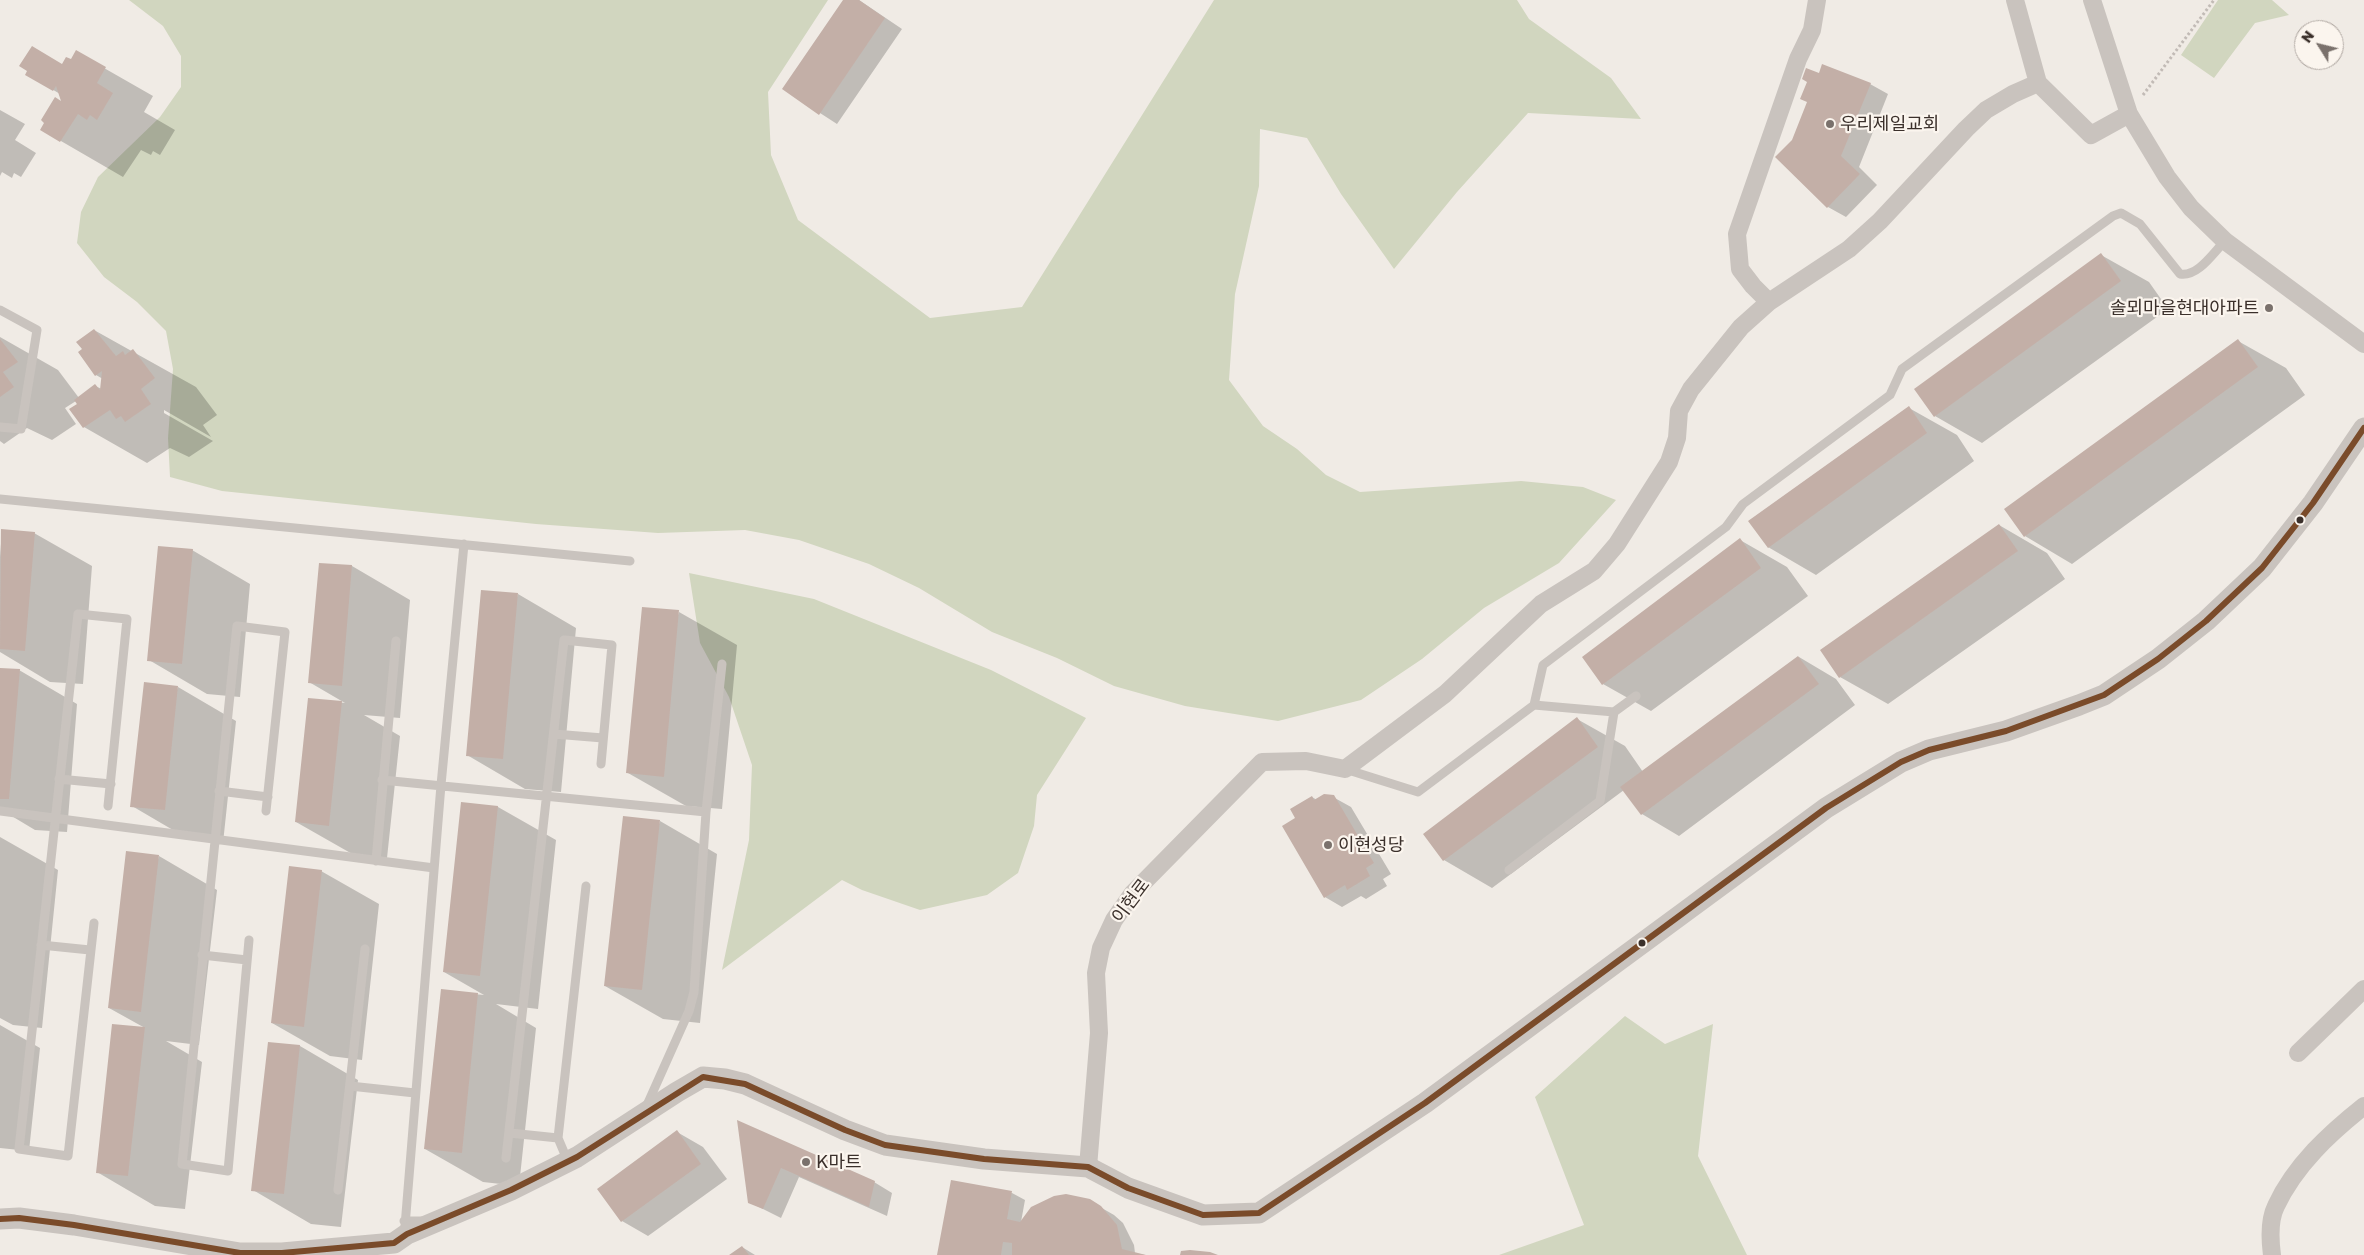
<!DOCTYPE html>
<html>
<head>
<meta charset="utf-8">
<style>
	body { margin:0 }
	#map { position:relative; width:2364px; height:1255px; overflow:hidden; background:#f0ebe5; font-family:"Golos Text",sans-serif }
	canvas { display:block }
	.north { position:absolute; left:2294px; top:20px; width:50px; height:50px; box-sizing:border-box; background:#fbf5ee; border:1px solid #aea6a0; border-radius:50%; rotate:306deg; font-size:14px; font-weight:700; line-height:20px; text-align:center; color:#3b302b }
	.north::after { content:''; display:block; margin:auto; width:18px; height:22px; background:#7a716c; clip-path:polygon(50% 0,100% 100%,50% 72%,0 100%) }
</style>
</head>
<body>
<div id="map">
<canvas width="2364" height="1255"></canvas>
<div class="north">N</div>
</div>
<script>
const ctx = document.querySelector('canvas').getContext('2d');
ctx.lineJoin = 'round';
function fillPath(path, color) {
  ctx.fillStyle = color;
  ctx.fill(path, 'evenodd');
}
function trace(path, color, width, dash) {
  ctx.strokeStyle = color;
  ctx.lineWidth = width;
  ctx.lineCap = dash ? 'butt' : 'round';
  ctx.setLineDash(dash || []);
  ctx.stroke(path);
}
function label(font, color, halo, rows, align = 'center') {
  ctx.font = font + ' "Golos Text","Noto Sans KR",sans-serif';
  ctx.lineWidth = 4.5;
  ctx.setLineDash([]);
  ctx.textBaseline = 'middle';
  ctx.strokeStyle = halo;
  ctx.fillStyle = color;
  for (const [text, x, y, turn = 0] of rows) {
    ctx.save();
    ctx.translate(x, y);
    ctx.rotate((+turn || 0) * Math.PI / 180);
    ctx.textAlign = isNaN(turn) ? turn : align;
    if (halo) ctx.strokeText(text, 0, 0);
    ctx.fillText(text, 0, 0);
    ctx.restore();
  }
}
const green = new Path2D(`
	M129 0H828L768 92 771 155 798 220 930 318 1022 307 1214 0H1517L1529 19 1611 78 1641 119 1528 113 1457 192 1394 269 1341 194 1307 138 1260 129 1259 186 1235 294 1229 380 1263 426 1297 449 1326 475 1360 492 1521 481 1583 487 1616 500 1559 563 1484 608 1422 659 1361 700 1278 721 1185 706 1114 686 1057 658 992 632 919 588 869 564 799 540 745 530 658 533 536 524 222 491 170 477 168 438 173 369 166 331 137 302 104 277 77 243 81 212 98 177 160 117 181 87V56L163 26Z
	M2218 0H2272L2289 15 2255 23 2214 78 2181 55Z
	M689 573 814 599 991 670 1086 718 1037 795 1034 826 1018 873 987 895 920 910 862 890 842 880 722 970 749 840 752 765 729 697 700 643Z
	M1625 1016 1665 1044 1713 1024 1698 1156 1747 1255H1499L1584 1225 1535 1097Z`);
const shadow = new Path2D(`
	M844 0H859L902 29 837 124 820 113Z
	M76 52 153 96 144 112 175 130 160 155 153 151 151 155 141 150 123 177 42 130 63 103 60 94 27 74 63 65 71 61Z
	M1819 75 1870 84 1888 94 1859 167 1877 185 1846 217 1828 207 1793 141Z
	M0 110 25 124 15 140 36 153 21 177 14 173 12 178 2 172 0 176Z
	M2101 255 2149 282 2168 309 1982 443 1935 416Z
	M94 330 196 387 217 415 203 425 211 437 164 410V413L213 441 189 457 170 448 147 463 84 427 76 401 65 408 76 424 52 440 27 428 4 444 0 441V337L58 370 79 398 95 386 102 389 103 379 96 375 79 353 84 349Z
	M2238 341 2286 368 2305 395 2072 564 2025 536Z
	M1909 408 1957 435 1974 461 1816 575 1768 547Z
	M1999 525 2047 553 2065 579 1888 704 1840 677Z
	M2 530 34 533 92 566 83 684 50 682 0 652V557Z
	M1740 540 1787 567 1808 596 1651 711 1603 684Z
	M192 550 250 584 240 697 207 694 149 660Z
	M320 564 352 566 410 600 400 718 364 715 400 736 387 858 354 855 296 822 309 699 345 703 309 682Z
	M518 594 576 628 561 792 525 789 467 755Z
	M679 612 737 645 722 809 686 806 628 773Z
	M1799 657 1836 679 1855 705 1679 836 1642 814 1624 790 1492 888 1444 860 1424 834 1577 719 1625 746 1643 772Z
	M0 669 19 670 77 704 67 832 35 830 0 809Z
	M178 687 236 721 223 843 190 840 132 806Z
	M1312 797 1317 800 1333 797 1351 807 1391 874 1383 879 1387 886 1366 899 1361 896 1342 907 1325 897 1297 818Z
	M462 803 498 807 556 840 538 1009 496 1004 536 1028 519 1186 483 1182 425 1149 442 991 484 995 444 972Z
	M660 821 717 854 700 1023 663 1019 605 986Z
	M0 837 58 870 42 1028 13 1025 0 1018Z
	M159 856 217 890 199 1045 166 1041 202 1062 185 1209 155 1206 97 1172 113 1025 145 1028 109 1008Z
	M321 871 379 904 362 1060 330 1056 272 1023Z
	M0 1025 40 1048 29 1151 0 1148Z
	M270 1043 300 1046 358 1080 341 1227 311 1224 253 1190Z
	M738 1122 874 1182 892 1193 887 1216 799 1177 781 1218 749 1202Z
	M677 1132 703 1147 727 1179 648 1236 622 1221Z
	M952 1182 1012 1193 1025 1200 1021 1222 1100 1207 1114 1215 1123 1223 1134 1245 1135 1253 1145 1255H939Z
	M742 1247 755 1255H731Z`);
const building = new Path2D(`
	M843 0H859L885 18 819 115 782 89Z
	M32 46 62 64 66 57 71 59 76 50 106 67 97 83 113 93 97 120 90 115 87 120 78 114 60 142 40 130 44 123 41 120 55 97 61 101 56 86 53 91 25 75 27 71 19 66Z
	M1822 64 1871 83 1841 156 1860 174 1827 208 1775 157 1792 140 1807 102 1800 99 1807 82 1802 79 1806 68 1819 73Z
	M2101 253 2121 281 1934 417 1914 389Z
	M94 329 116 356 123 351 125 355 133 349 155 378 141 389 151 404 125 422 121 416 116 419 110 410 83 428 69 409 77 404 74 400 95 384 100 390 102 371 95 376 78 352 82 349 76 342Z
	M0 339 18 362 3 372 14 387 0 397Z
	M2238 339 2258 367 2024 537 2004 509Z
	M1909 406 1927 433 1768 548 1748 521Z
	M1999 524 2018 551 1839 678 1820 650Z
	M1 529 35 532 25 651 0 649Z
	M1740 538 1761 568 1602 685 1582 657Z
	M158 546 193 549 182 664 147 661Z
	M319 563 352 565 342 686 308 683Z
	M481 590 518 593 503 759 466 756Z
	M642 607 679 610 664 777 626 773Z
	M1798 656 1819 684 1641 815 1620 787Z
	M0 668 20 669 9 799H0Z
	M144 682 178 686 165 810 130 807Z
	M308 698 342 701 329 826 295 822Z
	M1577 717 1598 747 1443 861 1423 834Z
	M1324 794 1334 795 1374 863 1366 868 1370 876 1347 890 1345 885 1324 898 1282 826 1295 818 1290 809 1312 796 1314 800Z
	M461 802 498 806 480 976 443 972Z
	M623 816 660 820 642 990 604 986Z
	M126 851 159 855 141 1012 108 1008Z
	M289 866 322 870 304 1027 271 1023Z
	M441 989 478 993 462 1153 424 1149Z
	M112 1024 145 1027 128 1176 96 1173Z
	M268 1042 300 1045 284 1194 251 1191Z
	M737 1120 875 1181 869 1207 781 1168 763 1209 748 1203Z
	M677 1130 701 1164 621 1222 597 1189Z
	M951 1180 1012 1191 1007 1219 1020 1222 1031 1207 1054 1196 1066 1194 1090 1199 1101 1206 1117 1225 1122 1249 1146 1255H1012V1243L1003 1242 1001 1255H937Z
	M742 1246 749 1255H729Z
	M1190 1250 1210 1252 1218 1255H1180L1181 1251Z`);
const path = new Path2D(`
	M2143 95 2214 0`);
const service = new Path2D(`
	M0 310 37 330 21 429 0 427
	M0 499 630 561
	M1534 705 1543 665 1726 527 1743 504 1890 395 1902 369 2113 216 2121 213 2140 224 2180 274C2198 277 2213 253 2225 241
	M554 734 603 738
	M1345 769 1418 792 1534 705 1614 712 1636 696
	M59 779 111 784
	M382 780 706 812
	M219 791 268 797
	M0 811 434 868
	M376 861 396 641
	M1509 870 1600 801 1614 712
	M94 923 68 1156 19 1149 78 614 127 619 108 806
	M249 940 228 1171 182 1164 237 626 285 632 266 811
	M41 945 90 950
	M202 955 247 960
	M350 1086 415 1093
	M647 1105 689 1011 694 992 706 812 722 664
	M510 1133 558 1138
	M566 1157 558 1138 586 886
	M506 1158 564 640 612 645 601 764
	M338 1190 365 949
	M404 1221H422
	M405 1226 441 785 464 544`);
const minor = new Path2D(`
	M2015 0 2038 83 2091 135 2129 114
	M2092 0 2129 114 2167 177 2191 208 2225 241 2364 344
	M1769 302 1753 286 1740 269 1737 234 1798 59 1812 30 1817 0
	M2298 1053 2364 989
	M1088 1167 1099 1033 1096 973 1101 948 1114 920 1133 893 1262 762 1306 761 1345 769 1445 694 1541 604 1594 571 1617 544 1669 462 1677 438 1679 411 1691 389 1741 327 1769 302 1849 249 1880 221 1966 129 1986 110 2013 94 2038 83
	M2272 1255C2270 1240 2269 1220 2276 1206 2295 1165 2330 1133 2364 1106`);
const tertiary = new Path2D(`
	M0 1219 19 1218 74 1225 240 1253H282L394 1243 407 1234 511 1190 577 1157 677 1092 703 1077 725 1079 745 1084 845 1130 885 1145 984 1159 1088 1167 1128 1188 1203 1215 1259 1213 1425 1103 1826 808 1901 762 1929 750 2006 731 2079 705 2104 695 2158 659 2206 621 2262 568 2313 503 2364 428`);
const bus1 = new Path2D(`
	M0 1219 19 1218 74 1225 240 1253H282L394 1243 407 1234 511 1190 577 1157 703 1077 745 1084 845 1130 885 1145 984 1159 1088 1167 1128 1188 1203 1215 1259 1213 1425 1103 1826 808 1901 762 1929 750 2006 731 2104 695 2158 659 2206 621 2262 568 2313 503 2364 428`);
const markers = [
	[1830,124,5,"#7a716c"],
	[2269,308,5,"#7a716c"],
	[2300,520,4.5,"#3b302b"],
	[1328,845,5,"#7a716c"],
	[1642,943,4.5,"#3b302b"],
	[806,1162,5,"#7a716c"]
];
const poiNames = [
	["우리제일교회",1840,124],
	["솔뫼마을현대아파트",2259,308,"right"],
	["이현성당",1338,845],
	["K마트",816,1162]
];
const streetNames = [
	["이현로",1131,901,-53]
];
fillPath(green, '#d1d6bf');
fillPath(shadow, '#0003');
fillPath(building, '#c3afa7');
trace(path, '#c2bbb6', 3, [2.5, 2.5]);
trace(service, '#c9c3be', 9);
trace(minor, '#c9c3be', 18);
trace(tertiary, '#c9c3be', 21);
trace(bus1, '#7a4b2a', 6);
for (const [x, y, r, color] of markers) {
  const dot = new Path2D();
  dot.arc(x, y, r, 0, 2 * Math.PI);
  ctx.fillStyle = color;
  ctx.fill(dot);
  trace(dot, '#fbf5ee', 2);
}
label('18px', '#3b302b', '#fbf5ee', poiNames, 'left');
label('18px', '#3b302b', '#fbf5ee', streetNames);
</script>
</body>
</html>
